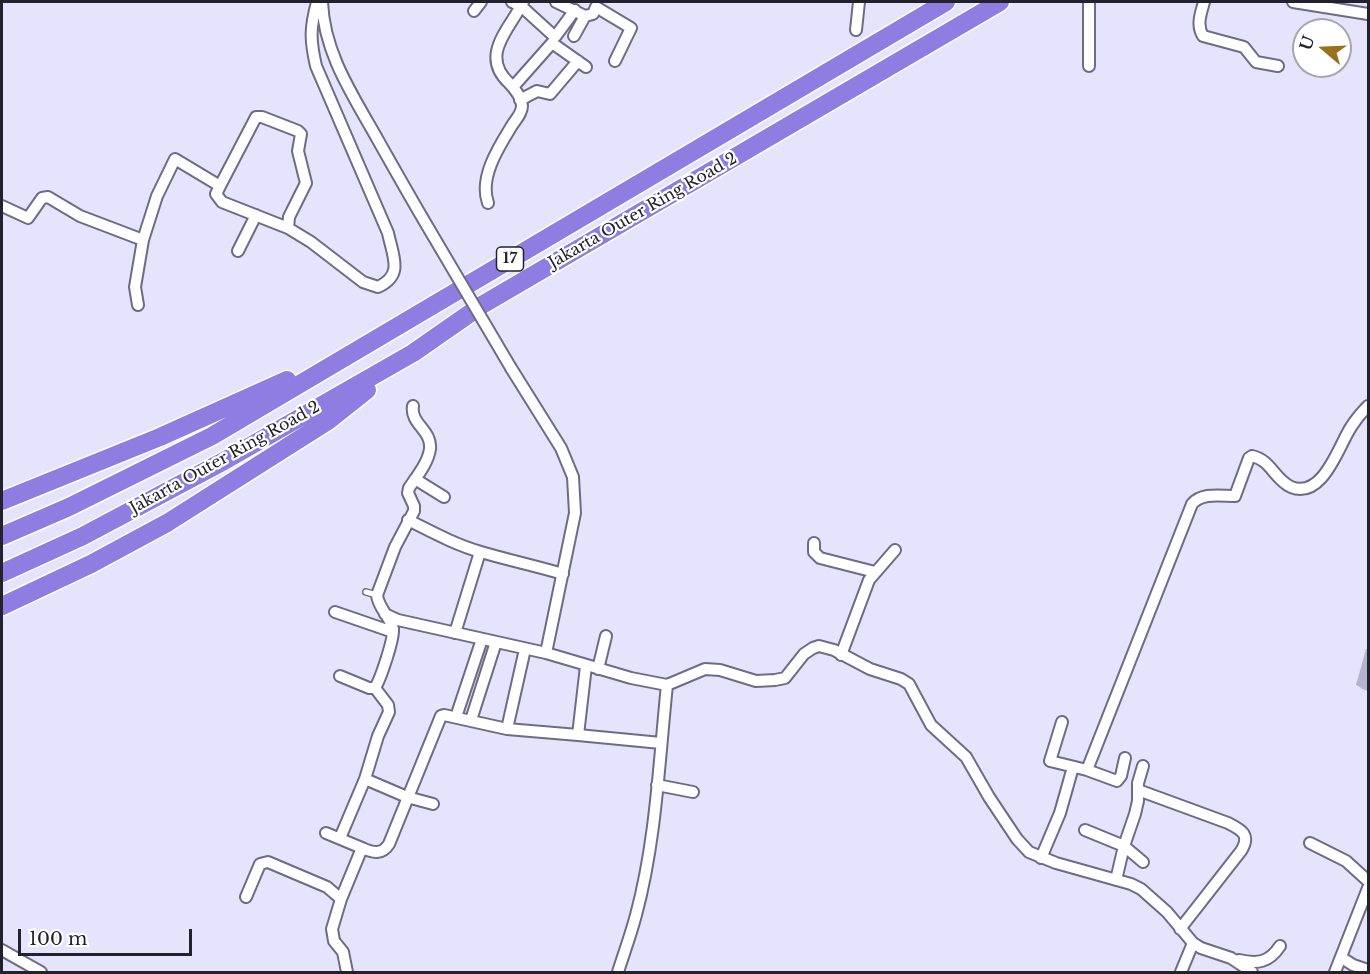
<!DOCTYPE html>
<html>
<head>
<meta charset="utf-8">
<style>
	body { margin:0 }
	#map { position:relative; width:1370px; height:974px; overflow:hidden; background:#e6e4fd; font-family:"Libre Baskerville",serif }
	canvas { display:block }
	.frame { position:absolute; inset:0; border:3px solid #22212c; pointer-events:none }
	.north { position:absolute; left:1292px; top:18px; width:60px; height:60px; box-sizing:border-box; background:#fff; border:2px solid #a7a6ab; border-radius:50%; rotate:289deg; font-size:16px; font-weight:700; line-height:24px; text-align:center; color:#22212c }
	.north::after { content:''; display:block; margin:auto; width:21px; height:27px; background:#99701d; clip-path:polygon(50% 0,100% 100%,50% 72%,0 100%) }
	.scale { position:absolute; left:18px; top:929px; width:174px; height:27px; box-sizing:border-box; border:3px solid #22212c; border-top:0; padding-left:8px; font-size:18px; line-height:21px; white-space:nowrap; color:#22212c; -webkit-text-stroke:4px #fff; paint-order:stroke }
</style>
</head>
<body>
<div id="map">
<canvas width="1370" height="974"></canvas>
<div class="frame"></div>
<div class="north">U</div>
<div class="scale">100 m</div>
</div>
<script>
const ctx = document.querySelector('canvas').getContext('2d');
ctx.lineJoin = 'round';
function fillPath(path, color) {
  ctx.fillStyle = color;
  ctx.fill(path, 'evenodd');
}
function trace(path, color, width, dash) {
  ctx.strokeStyle = color;
  ctx.lineWidth = width;
  ctx.lineCap = dash ? 'butt' : 'round';
  ctx.setLineDash(dash || []);
  ctx.stroke(path);
}
function label(font, color, halo, rows, align = 'center') {
  ctx.font = font + ' "Libre Baskerville",serif';
  ctx.lineWidth = 4.5;
  ctx.setLineDash([]);
  ctx.textBaseline = 'middle';
  ctx.strokeStyle = halo;
  ctx.fillStyle = color;
  for (const [text, x, y, turn = 0] of rows) {
    ctx.save();
    ctx.translate(x, y);
    ctx.rotate((+turn || 0) * Math.PI / 180);
    ctx.textAlign = isNaN(turn) ? turn : align;
    if (halo) ctx.strokeText(text, 0, 0);
    ctx.fillText(text, 0, 0);
    ctx.restore();
  }
}
const shadow = new Path2D(`
	M1364 661 1368 662V691L1362 689 1357 685Z`);
const building = new Path2D(`
	M1366 649H1368V689L1356 685Z`);
const service = new Path2D(`
	M366 592 377 595`);
const minor = new Path2D(`
	M322 2C324 51 350 91 374 133 392 165 410 197 429 229
	M512 2 521 6 555 37 575 10
	M556 2 585 16 593 14 596 7 631 28 615 61
	M1089 2V66
	M1204 2C1201 13 1196 25 1203 36L1244 47 1256 62 1278 66
	M1293 2 1368 14
	M474 11 481 2
	M856 30 859 2
	M574 36 585 16
	M513 87 552 43 586 67
	M520 100 537 91 550 94 578 61
	M220 186 256 117H262L298 131 301 134 298 151 306 183 289 217 288 228
	M488 203C479 178 498 148 511 127 515 120 522 114 522 106 522 98 514 88 509 83 479 55 510 29 523 2
	M2 206 28 218 42 198 48 197 80 216 143 240 157 196 175 159 220 186 216 194 222 202 288 228 311 242 363 282 378 287C404 275 393 257 388 233L316 66C310 40 310 28 317 2
	M238 251 256 215
	M138 305 135 287 143 240
	M511 368 561 448 573 477 575 513 546 653
	M415 479 444 497
	M408 520C432 532 456 545 481 552 508 560 536 566 563 574
	M814 543V552L820 558 875 572
	M335 612 393 632
	M385 614 398 620 546 653 631 678 667 685 705 669 720 670 756 681 775 680 785 678 804 654 813 648 819 646 834 650 870 669 901 679 909 684 931 725 966 757 989 797 1017 839 1029 852 1056 863 1131 884 1141 889 1167 912 1193 943 1201 948 1231 958 1252 972
	M455 633 480 552
	M841 655 869 580 895 550
	M586 666 578 735 661 743
	M598 669 606 636
	M340 676 369 688H375
	M375 688C381 678 394 639 393 629 390 616 378 608 377 595L395 547 414 511V506L408 493 409 488C417 476 428 463 430 449 432 430 410 424 413 406
	M375 688 388 705 389 712 378 736 365 779 407 797 433 804
	M456 717 482 639
	M471 720 496 642
	M1062 722 1050 761 1087 770 1192 504C1202 492 1221 496 1235 496L1249 458 1252 456C1271 460 1274 479 1291 487 1323 500 1339 445 1351 427 1356 419 1362 412 1368 406
	M507 729 525 649
	M1087 770 1117 781 1121 776 1125 758
	M657 785 693 792
	M1138 790 1228 823C1242 830 1251 835 1241 851L1180 929
	M1085 830 1124 846 1143 862
	M326 833 362 848
	M340 838 365 779
	M1310 843 1346 861 1368 881
	M1041 858 1060 813 1073 767
	M1116 880 1124 846 1135 814 1138 801V783L1143 766
	M246 897 260 864 268 862 327 887 341 899
	M2 950 41 972
	M1342 958 1353 965 1368 970
	M1239 960C1257 964 1269 963 1280 946
	M347 972 343 952 334 941 332 929 341 899 362 848C373 853 382 855 389 844L441 716 444 715 507 729 578 735
	M618 972C624 953 631 934 636 915 656 841 659 762 667 685
	M1181 972 1193 943
	M1335 972 1368 888`);
const motorway = new Path2D(`
	M2 501 160 437 287 380
	M2 536 69 507 212 436 946 2
	M2 573 83 536 224 461 413 353 482 305 1000 2
	M2 606 91 564 167 523 328 421 367 390`);
const minorBridge = new Path2D(`
	M429 229 511 368`);
const shields = [
	[510,259,27]
];
const shieldNames = [
	["17",510,259]
];
const streetNames = [
	["Jakarta Outer Ring Road 2",643,211,-30],
	["Jakarta Outer Ring Road 2",225,458,-29]
];
fillPath(shadow, '#0003');
fillPath(building, '#b6b3d1');
trace(service, '#6e6b87', 8);
trace(minor, '#6e6b87', 14);
trace(motorway, '#fff', 21);
trace(service, '#fff', 5);
trace(minor, '#fff', 10);
trace(motorway, '#8f7de2', 18);
trace(minorBridge, '#6e6b87', 14, []);
trace(minorBridge, '#fff', 10);
for (const [x, y, w] of shields) {
  const box = new Path2D();
  box.roundRect(x - w / 2, y - 12, w, 24, 4.5);
  ctx.fillStyle = '#fff';
  ctx.fill(box);
  trace(box, '#22212c', 1.5);
}
label('bold 15px', '#22212c', null, shieldNames);
label('16px', '#22212c', '#fff', streetNames);
</script>
</body>
</html>
